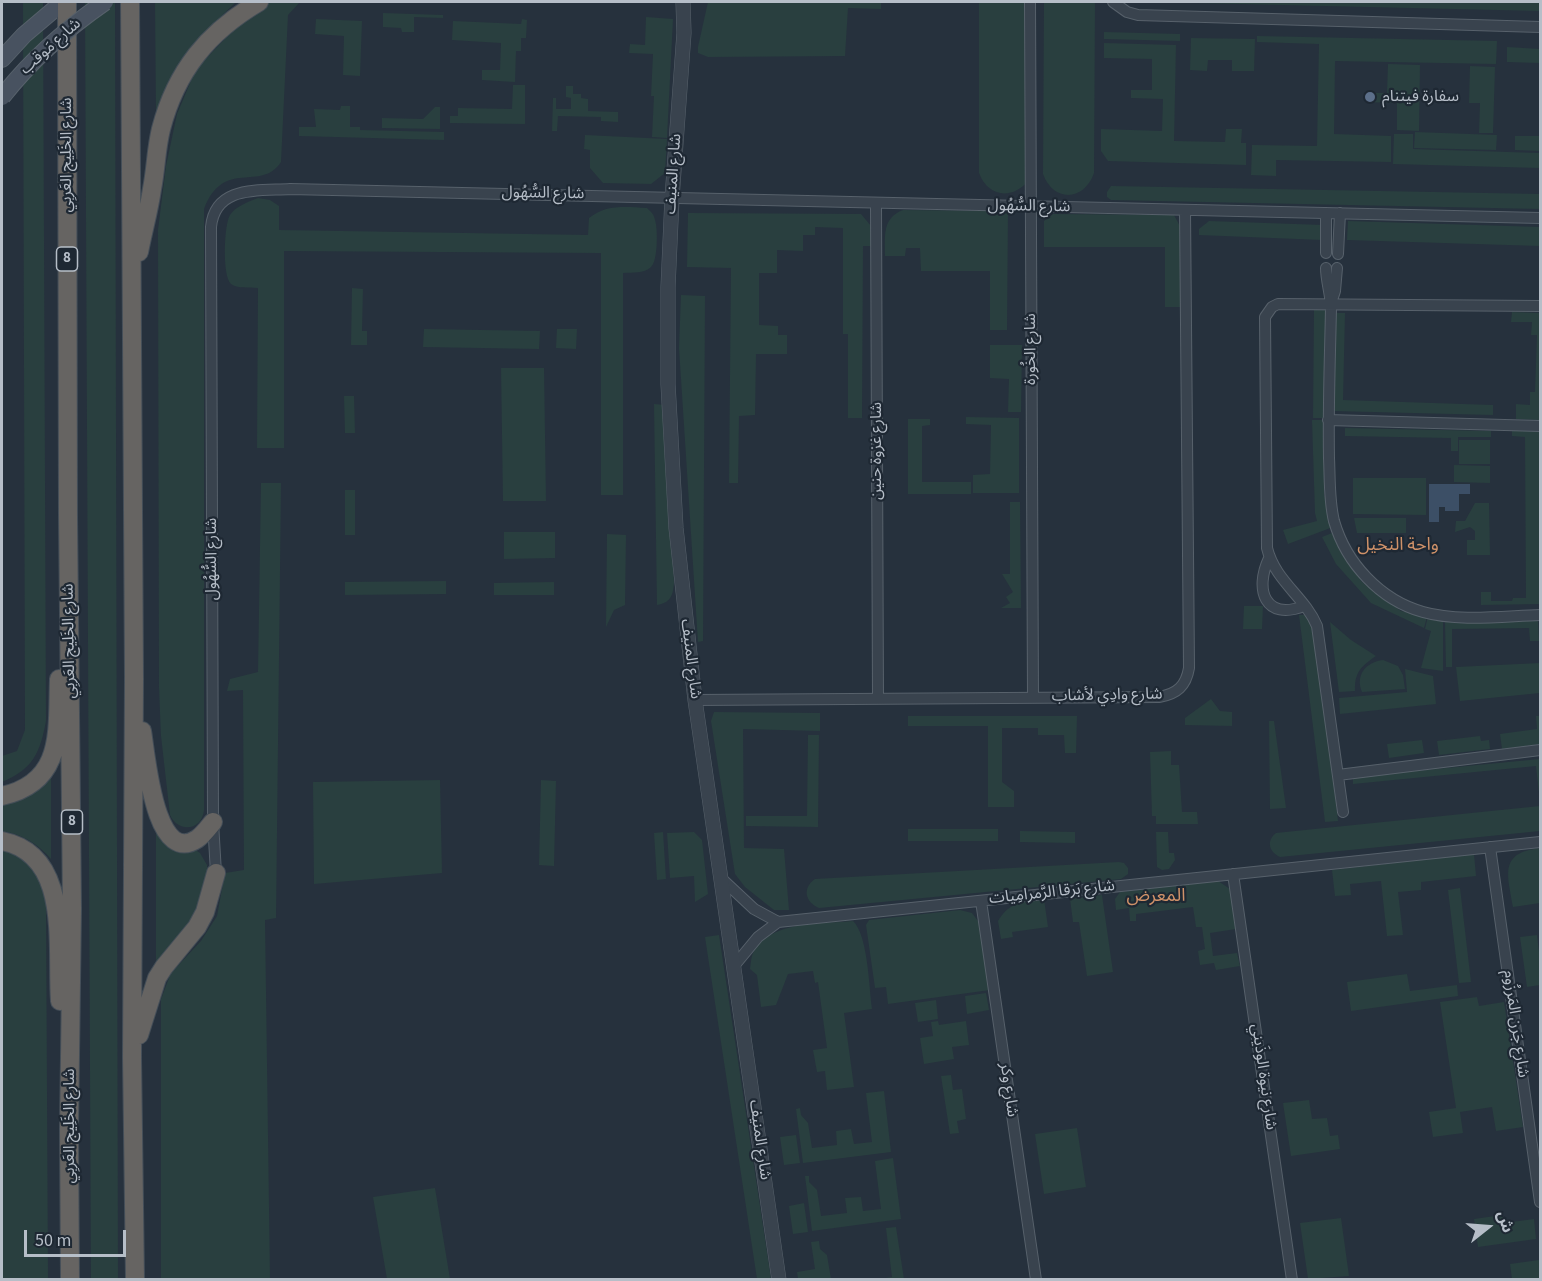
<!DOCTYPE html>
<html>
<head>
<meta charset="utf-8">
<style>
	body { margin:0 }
	#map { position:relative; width:1542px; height:1281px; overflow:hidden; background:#26313d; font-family:"Source Sans 3","Noto Sans Arabic",sans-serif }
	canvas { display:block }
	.frame { position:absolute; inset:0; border:3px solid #b6bec8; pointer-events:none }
	.north { position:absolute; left:1458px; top:1197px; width:60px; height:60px; -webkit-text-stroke:4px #1e2833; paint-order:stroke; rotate:73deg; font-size:16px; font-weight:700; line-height:24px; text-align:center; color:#b6bec8 }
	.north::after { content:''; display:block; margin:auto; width:21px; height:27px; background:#b6bec8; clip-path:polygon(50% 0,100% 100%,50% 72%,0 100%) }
	.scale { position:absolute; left:24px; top:1230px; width:102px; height:27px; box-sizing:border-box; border:3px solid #b6bec8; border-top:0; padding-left:8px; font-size:18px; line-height:21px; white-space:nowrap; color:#b6bec8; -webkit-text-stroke:4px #1e2833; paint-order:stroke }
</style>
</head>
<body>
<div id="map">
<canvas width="1542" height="1281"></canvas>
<div class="frame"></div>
<div class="north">ش</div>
<div class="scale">50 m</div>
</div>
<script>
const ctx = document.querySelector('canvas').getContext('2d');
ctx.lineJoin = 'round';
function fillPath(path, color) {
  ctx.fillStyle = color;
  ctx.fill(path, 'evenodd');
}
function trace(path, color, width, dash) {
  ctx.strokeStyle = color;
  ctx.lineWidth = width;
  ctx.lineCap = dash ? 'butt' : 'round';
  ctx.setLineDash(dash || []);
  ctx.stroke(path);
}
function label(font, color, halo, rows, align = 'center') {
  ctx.font = font + ' "Source Sans 3","Noto Sans Arabic",sans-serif';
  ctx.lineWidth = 4.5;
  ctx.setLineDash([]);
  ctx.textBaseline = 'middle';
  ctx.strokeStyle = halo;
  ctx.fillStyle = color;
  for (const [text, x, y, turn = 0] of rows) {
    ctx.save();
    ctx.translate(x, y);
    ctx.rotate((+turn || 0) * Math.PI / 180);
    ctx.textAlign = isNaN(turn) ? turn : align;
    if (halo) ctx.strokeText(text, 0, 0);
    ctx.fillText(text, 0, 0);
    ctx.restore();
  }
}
const green = new Path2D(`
	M23 2H43L46 721C40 753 33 769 2 782V756L17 751 25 730Z
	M85 2H115L118 1280 91 1279Z
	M155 2H236L204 33 156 114Z
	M271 2H300L288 15 281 162C261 193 224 157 204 209V810C202 831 178 833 170 815L161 736 159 687 158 230 166 166 177 114 196 69 246 17Z
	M708 2H881V9L848 8 845 56 708 57 698 53V47Z
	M979 2H1030L1028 181C1012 200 988 197 979 173Z
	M1044 2H1095L1094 173C1084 202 1053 202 1043 174Z
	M1153 2H1540V11Z
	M383 13 443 15V18L414 17V32H402L401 28 383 27Z
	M646 17 673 19 667 138 652 137 654 96H651L653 54 629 53 630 44 645 45Z
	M316 19 362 21 360 76 343 75 344 36 315 34Z
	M522 19 527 20 526 38H521V51H516L515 82 482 80V70H500L501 43 452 40 453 21 521 24Z
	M1104 32 1180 34V41L1104 39Z
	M1257 36 1497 41 1496 64 1335 61 1334 134 1391 136V162L1276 160V176L1251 175 1252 145 1317 146 1319 44 1257 42Z
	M1191 38 1255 39 1254 71H1232V60H1208L1207 71 1190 70Z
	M1104 43 1176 45 1174 141 1225 142 1226 129H1242L1241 143H1246V165L1108 161 1101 151V129L1162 131 1163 99 1131 98V90H1152V59L1104 58Z
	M1507 47 1540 49V63L1507 62Z
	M1388 64 1420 65 1419 131 1397 130V103L1365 102V93H1387Z
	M1470 66 1495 67 1493 133H1479L1480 103H1469Z
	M513 85H525V124L450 123V116H458V108L512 109Z
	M566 86H573V94H581V98L588 99V111L618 112V122L601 121V117L558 116 557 131H552L553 98H556V109H571V98L566 97Z
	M341 106H350V127H360V130L444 132V140L299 136V127H316L314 109 340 110Z
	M435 107H440V129L382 128V118L423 119Z
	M1415 132 1497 135 1496 150 1414 148Z
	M1394 134H1413V149L1540 153V168L1393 164Z
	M585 135 667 139 665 173 651 184 603 183 590 168V150L584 149Z
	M1515 136H1540V151L1515 150Z
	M1111 186 1540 194V209L1111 200 1107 197V192Z
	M258 198 270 200 279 206V230L588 235 589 218C607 204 625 207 647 208 651 212 654 214 655 220 658 229 658 261 651 267 644 274 632 272 623 273V495H601V253L284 251V448H257L258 288C250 287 237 289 231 284 222 276 224 224 230 215 236 206 248 202 258 198Z
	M903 210 1008 211 1007 330H990V271H921L920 248H906L905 256H885C885 236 882 218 903 210Z
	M688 213 861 214 871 226V246H863L862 418H848V334H843V228L815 227V235H803V251L777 250V273H759V325L778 326V335H787V354H756L755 415 739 416 738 483H729L731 268 687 267Z
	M1053 214 1174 215 1182 230V307H1165V247H1044V221Z
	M1209 221 1323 225 1322 240 1199 235V229Z
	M1348 221 1540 227V246L1347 240Z
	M352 288 363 289 362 331H367V345H351Z
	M681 295 705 296 703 641 698 642 679 348Z
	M1314 310H1326L1325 418H1313Z
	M1512 312 1540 313V420L1516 419V404L1530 405V392H1535L1537 335H1531L1532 322H1511Z
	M1335 313H1345L1343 400 1493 405V415L1333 411Z
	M424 329 540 331 539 349 423 347Z
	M557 329H577L576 349 556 348Z
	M990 345H1022L1021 412H1008L1009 379 990 378Z
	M501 368H544L546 501H503Z
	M344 396H354L355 433H345Z
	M654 404 665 405 674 583C673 596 670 603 657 605Z
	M966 417 1019 418V493H973V475L990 474 991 425 966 424Z
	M908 419H930V425L922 426V482H971V494H908Z
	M1312 420H1325L1324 494 1333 527 1288 544 1283 530 1317 521 1315 513Z
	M1345 428 1491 431V437H1458V451H1451V438L1345 436Z
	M1512 428H1540V604L1481 605V592H1491V601H1512L1513 598H1526L1525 437 1512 436Z
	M1459 440H1490V464H1459Z
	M1454 465 1490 466V483L1454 482Z
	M1353 478H1426V515L1353 514Z
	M261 483H281L276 918 265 920 270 1279H161V999L171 973 201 941 217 916 225 873 244 870 243 690 227 691 230 679 258 672Z
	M345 490H355V535H345Z
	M1010 502H1020L1021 608H1001L1010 603 1006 597 1013 592 1002 574H1010Z
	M1475 503H1489L1490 555H1467V540H1475V531L1470 527 1455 532 1456 521H1465Z
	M1354 518H1406V533H1357Z
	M504 532H555V558L504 559Z
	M1332 533 1362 582 1401 611 1427 617 1424 628 1371 603 1336 564 1322 537Z
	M607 534 626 535 625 605 614 610 606 627Z
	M446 581V594L345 595V582Z
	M554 582V595H494V583Z
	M1244 606H1263L1262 629H1243Z
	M1299 615H1311L1315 621 1338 821 1325 822Z
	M1428 616 1443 620V671L1421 668 1431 631 1425 629Z
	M1538 620 1539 641H1530L1529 628 1452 629V667H1446L1445 622Z
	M1330 622 1351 640 1376 656C1361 666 1354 673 1355 691L1339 692Z
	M1383 660 1398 666 1403 675 1405 689 1362 692C1355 675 1366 662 1383 660Z
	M1540 663V693L1460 701 1456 667Z
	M1405 669 1433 676 1436 704 1340 714 1339 698 1407 692Z
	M1211 699 1220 711 1232 712V726L1185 725V718Z
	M714 712 820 713V731L743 729 744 848 784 849 789 910H774L745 887 735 874 711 721Z
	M908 716H1077L1076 753H1065L1064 735H1038V728H1002V782L1014 791V807H988V726H908Z
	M1536 716H1540V744L1502 749 1500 734 1537 729Z
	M1269 721H1274L1286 808 1270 809Z
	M808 735H819L818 827 746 826V816H807Z
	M1480 736 1481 741 1489 740 1490 749 1439 755 1437 741Z
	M1422 740 1424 753 1389 758 1387 744Z
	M1171 751V765H1179L1182 812H1197L1198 824H1156V816H1152L1150 752Z
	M1540 759V802L1536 766 1353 784V777Z
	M51 776V859C38 844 22 834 2 831V804L43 785Z
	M440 780 442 873 314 884 313 782Z
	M541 780 556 781 554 866 539 865Z
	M1540 806V831L1280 857C1269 852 1266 841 1276 833Z
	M156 823 200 853 207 865 208 879 198 916 156 967Z
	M908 829H998V841H908Z
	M1020 831 1075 832V843L1020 842Z
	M663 832 666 879 657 880 654 833Z
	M694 832 702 840 708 894 695 902 694 876 670 878 667 833Z
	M1156 832H1168L1169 853H1174L1175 860 1169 869 1162 870 1157 867Z
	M2 847 11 851 39 874 46 903 48 1279H2Z
	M1540 848V903L1513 907C1508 875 1498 853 1540 848Z
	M1474 854 1476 876 1421 882V890L1398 892 1403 935 1387 936 1381 881 1350 884 1351 895 1335 896 1332 870Z
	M1119 862 1124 863 1128 868V874L1121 879 819 908C805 902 802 888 815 879Z
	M1218 881 1230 889 1236 929 1210 933 1213 956 1237 953 1240 966 1216 970 1214 963 1200 965 1198 951 1205 949 1202 927H1196L1193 907 1136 914V921H1130L1129 908 1116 910 1115 899 1120 892Z
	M1460 888 1471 982 1459 983 1448 890Z
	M1102 895 1113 972 1087 976 1079 922H1073L1070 899Z
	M1044 899 1048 927 1012 932 1013 937 1001 939 998 921C1010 901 1023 902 1044 899Z
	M960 910 972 913 981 925 990 990 888 1004 886 987 875 988 866 925 869 920Z
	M853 921C868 935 869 987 872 1009L844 1013 854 1087 827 1090 825 1071 817 1072 813 1050 827 1048 818 982 815 983 813 971 788 974 776 1005 761 1007 757 975 750 969C751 963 751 956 754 951 772 920 822 924 853 921Z
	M719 935 771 1279H757L705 937Z
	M1537 935 1540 960V985L1527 987 1520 937Z
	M1407 974 1410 991 1457 985 1458 996 1351 1011 1347 982Z
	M986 993 989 1010 967 1014 965 996Z
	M1477 997 1479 1006 1504 1002 1523 1127 1496 1131 1492 1107 1460 1112 1463 1133 1433 1137 1429 1112 1456 1108 1440 1002Z
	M936 1000 938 1019 918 1022 915 1003Z
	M938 1021 939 1025 966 1021 969 1045 952 1047 954 1059 924 1064 920 1038 933 1036 931 1022Z
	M951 1075 953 1090 962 1089 966 1119 957 1121 959 1133 950 1134 941 1076Z
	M884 1091 891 1152 803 1163 796 1109 800 1108 801 1115 808 1123 812 1148 837 1145 836 1131 851 1129 854 1144 872 1142 866 1093Z
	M1309 1100 1312 1119 1327 1118 1330 1136 1338 1135 1340 1149 1291 1156 1283 1103Z
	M1077 1128 1086 1187 1044 1194 1035 1134Z
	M796 1135 800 1163 784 1165 780 1137Z
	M893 1158 901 1219 812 1231 805 1176H809V1182L817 1190 821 1216 847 1213 845 1198 861 1197 863 1211 881 1209 875 1161Z
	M435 1188 450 1279H387L373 1197Z
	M804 1203 808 1232 793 1234 789 1206Z
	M1502 1215 1504 1223 1534 1219 1536 1239 1478 1247 1474 1219Z
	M1341 1218 1349 1276 1308 1279 1300 1223Z
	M896 1227 904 1279H878L892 1277 886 1228Z
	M819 1241 820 1249 827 1255 831 1279H798L797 1272 815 1269 811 1242Z
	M1539 1260 1540 1279H1512L1510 1264Z`);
const water = new Path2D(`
	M1429 484H1470V494H1459V511H1445V507H1439V522H1429Z`);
const minor = new Path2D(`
	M1030 2 1033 697
	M1113 2 1127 12 1138 15 1540 27
	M876 203 878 698
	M1326 253V213
	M1338 254 1340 213
	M1326 268C1326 281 1331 296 1331 308 1330 358 1328 408 1329 458 1330 479 1329 501 1334 521 1346 563 1380 600 1423 612 1458 622 1504 616 1540 615
	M1331 303 1335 291 1337 268
	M1328 420 1540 426
	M1269 558C1254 590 1265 621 1304 606
	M695 700 1159 697C1177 694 1186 686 1189 668L1185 210
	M1338 775 1540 750
	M1343 812 1317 626C1305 597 1275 581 1267 548L1265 317 1272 307 1278 304 1540 306
	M1490 847 1540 1202
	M216 873 213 822 211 227C215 185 259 191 290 189L1540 218
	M1233 874 1292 1280
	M723 880 754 909 778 922
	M981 901 1036 1280
	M734 966 758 937 778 922 1540 842`);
const tertiary = new Path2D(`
	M683 2 684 33 672 198 668 287V384L676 528 695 700 779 1280`);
const secondary = new Path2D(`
	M2 59 24 35 63 2`);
const trunk = new Path2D(`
	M67 2 68 516 72 909 69 1129 70 1280
	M130 2 134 679 132 1057 135 1280
	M139 252C143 231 149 210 152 189 156 169 156 149 161 129 176 71 208 32 259 2
	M142 731C146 753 154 867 197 839 203 835 208 828 213 822
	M2 796C65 782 57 730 59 679
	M2 841C72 855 56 947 60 1001
	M139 1035 157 978 164 967 197 927 205 912 216 873`);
const secondaryBridge = new Path2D(`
	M2 97C31 60 66 29 105 2`);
const markers = [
	[1370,97,6,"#5c6f8a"]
];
const shields = [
	[67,259,21],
	[72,822,21]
];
const shieldNames = [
	["8",67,259],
	["8",72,822]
];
const streetNames = [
	["شارع مَوقب",51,47,-42],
	["شارع الخَلِيج العَربِي",67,155,-90],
	["شارع المنيف",674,174,-86],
	["شارع السُّهُول",543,194,1],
	["شارع السُّهُول",1029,207,1],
	["شارع الخُورة",1031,349,-90],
	["شارع غزوة حنين",877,451,-90],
	["شارع السُّهُول",212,559,-90],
	["شارع الخَلِيج العَربِي",70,641,-91],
	["شارع المنيف",690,659,83],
	["شارع وادِي لأشاب",1107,696,-1],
	["شارع بَرقا الرَّمرامِيات",1052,893,-6],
	["شارع جَرن المَرزُوم",1515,1024,82],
	["شارع نيوة الوذَيني",1263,1077,82],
	["شارع وكر",1008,1090,82],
	["شارع الخَلِيج العَربِي",70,1126,-90],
	["شارع المنيف",759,1140,82]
];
const poiNames = [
	["سفارة فيتنام",1382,97]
];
const neighbourhoodNames = [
	["واحة النخيل",1398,546],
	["المعرض",1156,897]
];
fillPath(green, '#293f3f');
fillPath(water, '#3c4f66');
trace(minor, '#57616b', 12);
trace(tertiary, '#57616b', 15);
trace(secondary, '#57616b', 18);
trace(trunk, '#444e58', 20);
trace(minor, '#39434e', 10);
trace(tertiary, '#39434e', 14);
trace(secondary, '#485260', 16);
trace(trunk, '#666462', 18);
trace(secondaryBridge, '#57616b', 18, []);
trace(secondaryBridge, '#485260', 16);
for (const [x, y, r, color] of markers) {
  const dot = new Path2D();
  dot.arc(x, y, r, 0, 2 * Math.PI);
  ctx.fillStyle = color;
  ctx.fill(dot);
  trace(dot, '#1e2833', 2);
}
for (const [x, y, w] of shields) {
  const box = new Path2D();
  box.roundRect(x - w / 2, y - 12, w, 24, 4.5);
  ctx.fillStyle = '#1e2833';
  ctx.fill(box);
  trace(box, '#b6bec8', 1.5);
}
label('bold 15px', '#b6bec8', null, shieldNames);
label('16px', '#b6bec8', '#1e2833', streetNames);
label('16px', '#b6bec8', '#1e2833', poiNames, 'left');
label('18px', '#d09269', '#1e2833', neighbourhoodNames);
</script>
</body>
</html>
